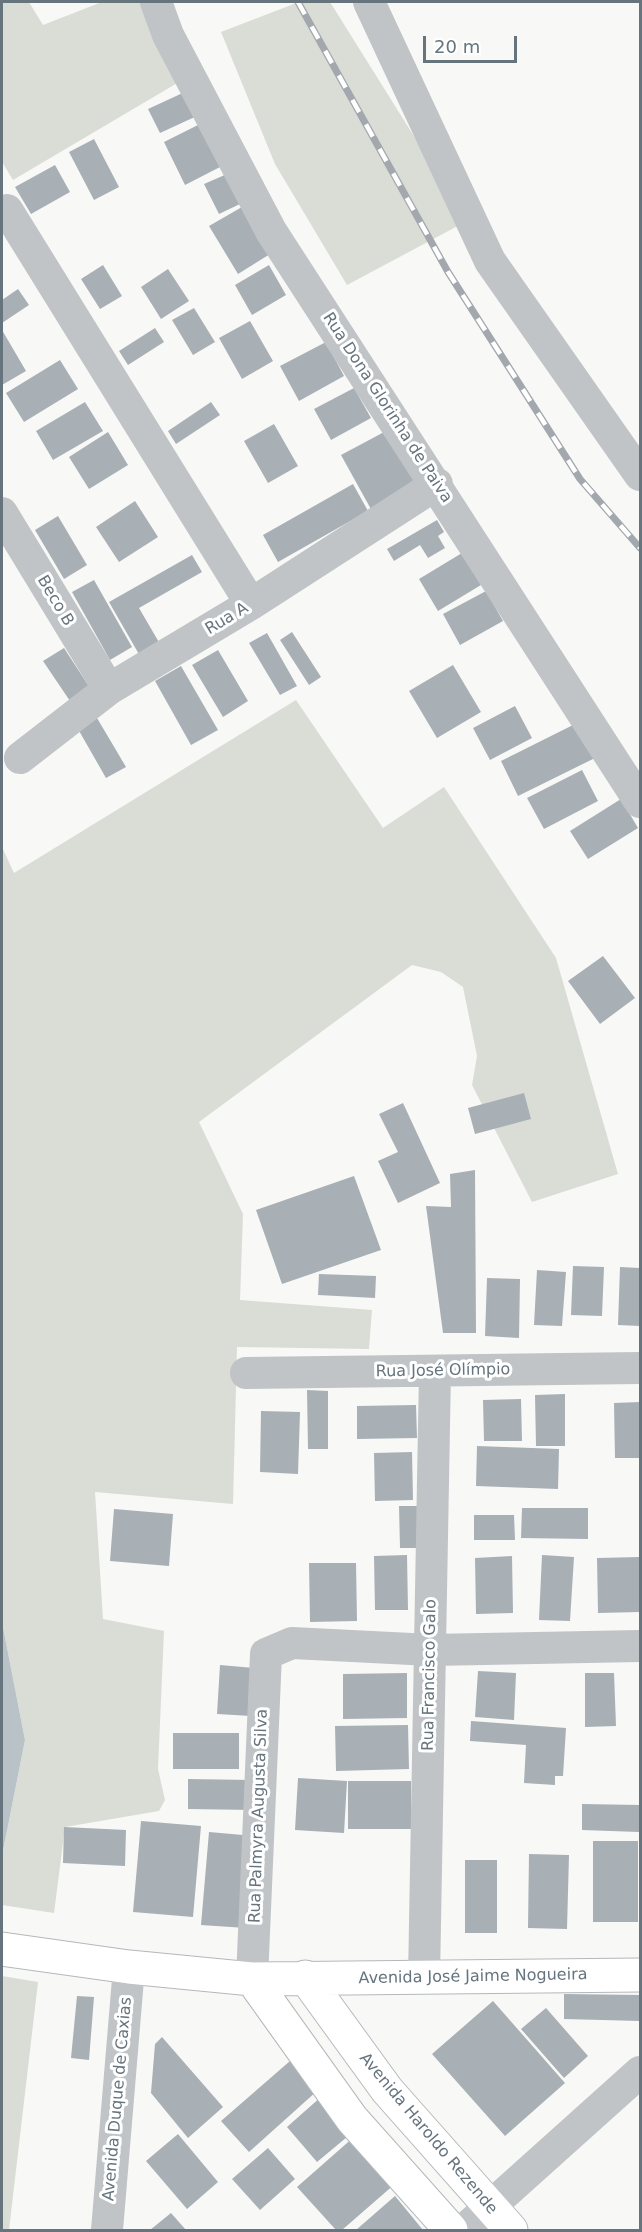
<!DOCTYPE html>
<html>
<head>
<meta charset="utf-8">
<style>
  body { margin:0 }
  #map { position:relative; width:642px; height:2232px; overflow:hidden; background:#f8f8f6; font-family:"DejaVu Sans",sans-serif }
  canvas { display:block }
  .frame { position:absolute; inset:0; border:3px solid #66747e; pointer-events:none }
  .scale { position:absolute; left:423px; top:36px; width:94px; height:27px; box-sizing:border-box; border:3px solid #66747e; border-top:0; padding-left:8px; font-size:18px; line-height:21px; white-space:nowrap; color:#66747e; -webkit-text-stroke:4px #fff; paint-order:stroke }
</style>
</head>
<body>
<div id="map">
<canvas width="642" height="2232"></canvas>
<div class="frame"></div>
<div class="scale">20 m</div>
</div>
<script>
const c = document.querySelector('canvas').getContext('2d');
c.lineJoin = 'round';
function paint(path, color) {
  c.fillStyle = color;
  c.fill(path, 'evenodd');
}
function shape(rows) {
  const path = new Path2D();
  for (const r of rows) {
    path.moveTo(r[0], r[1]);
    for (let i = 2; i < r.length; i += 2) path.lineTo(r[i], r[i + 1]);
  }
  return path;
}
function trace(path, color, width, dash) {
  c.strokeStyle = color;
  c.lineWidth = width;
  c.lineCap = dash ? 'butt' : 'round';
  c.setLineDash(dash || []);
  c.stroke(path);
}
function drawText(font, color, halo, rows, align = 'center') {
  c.font = font + ' "DejaVu Sans",sans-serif';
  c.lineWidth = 6;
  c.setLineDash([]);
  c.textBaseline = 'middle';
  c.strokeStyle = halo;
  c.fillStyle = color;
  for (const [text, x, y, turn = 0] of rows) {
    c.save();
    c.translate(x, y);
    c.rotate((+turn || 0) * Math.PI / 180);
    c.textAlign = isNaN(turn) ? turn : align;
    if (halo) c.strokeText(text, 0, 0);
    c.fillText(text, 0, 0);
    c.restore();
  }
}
paint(shape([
  [2,2,29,2,43,25,102,2,146,2,179,82,13,180,2,162],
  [299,2,330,2,467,221,347,285,275,164,221,32],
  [296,700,383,828,444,787,556,958,618,1174,532,1202,472,1085,477,1056,463,987,441,972,412,965,199,1122,243,1214,240,1300,372,1310,369,1349,237,1347,233,1504,95,1492,103,1619,164,1631,158,1769,165,1800,159,1811,65,1827,54,1913,2,1905,2,1856,25,1740,2,1622,2,847,14,873],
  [2,1976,38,1982,9,2230,2,2230]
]), '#d9ddd6');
paint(shape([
  [2,1622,25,1740,2,1856]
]), '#b9c3c7');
paint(shape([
  [187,91,199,115,160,133,148,109],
  [200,124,222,166,185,185,164,142],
  [94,139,119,187,94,200,69,152],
  [55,165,70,192,31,214,15,187],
  [227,174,242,203,219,214,204,184],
  [242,207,270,254,238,274,209,226],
  [103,265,122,296,100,309,81,279],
  [269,265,286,295,252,315,235,285],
  [168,269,189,301,161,319,141,287],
  [18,289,29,305,2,323,2,300],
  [194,308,215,342,193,355,172,320],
  [250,321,273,361,242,379,219,338],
  [155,328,164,342,128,365,119,351],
  [2,330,26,371,2,385],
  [326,342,344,376,299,401,280,366],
  [60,360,78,389,24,422,6,393],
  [354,388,371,418,331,440,314,409],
  [85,402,103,431,53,460,36,431],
  [211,402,220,415,176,444,168,431],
  [274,424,298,466,268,483,244,441],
  [386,431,417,486,372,511,341,455],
  [108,432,128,465,89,489,69,457],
  [353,484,368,511,278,562,263,535],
  [135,501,158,537,119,562,96,527],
  [58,516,87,565,64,579,35,530],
  [437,520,444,532,438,536,445,548,428,558,420,545,394,561,387,549],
  [462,553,481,585,438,611,419,579],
  [192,555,202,572,139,608,160,644,140,656,109,602],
  [94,580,132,647,110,660,72,592],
  [486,591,503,621,460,645,443,614],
  [292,632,321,677,309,685,280,640],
  [267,633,297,686,280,695,249,643],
  [64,648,90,688,70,701,43,661],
  [218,650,248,701,223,717,192,665],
  [453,665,481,712,437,738,409,691],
  [181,666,218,730,191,745,155,681],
  [515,706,532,738,490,760,473,728],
  [97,718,126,767,106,778,78,729],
  [579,722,597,757,518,796,501,761],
  [582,770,598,801,544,829,527,798],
  [621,799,638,828,588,859,570,831],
  [603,956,635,998,600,1024,568,981],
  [524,1093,531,1119,475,1134,468,1108],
  [403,1103,440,1183,398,1203,378,1161,398,1152,379,1114],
  [475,1170,476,1333,443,1333,426,1206,451,1207,450,1174],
  [354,1176,381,1250,282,1284,256,1210],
  [573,1266,604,1267,602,1316,571,1315],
  [620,1267,640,1268,640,1326,618,1325],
  [537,1270,566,1272,562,1326,534,1325],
  [319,1274,376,1276,375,1298,318,1295],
  [487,1278,520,1279,519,1338,485,1336],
  [307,1390,328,1391,328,1449,308,1449],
  [565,1394,565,1446,536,1446,535,1395],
  [521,1399,522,1441,484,1441,483,1400],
  [640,1402,640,1458,615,1458,614,1403],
  [416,1405,417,1438,357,1439,357,1406],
  [261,1411,300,1412,298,1474,260,1472],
  [477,1446,559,1449,558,1489,476,1486],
  [412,1452,413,1500,375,1501,374,1453],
  [399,1506,417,1506,418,1548,400,1548],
  [522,1508,588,1508,588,1539,521,1538],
  [114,1509,173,1514,169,1566,110,1561],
  [474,1515,514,1515,515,1540,474,1540],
  [407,1555,408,1610,375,1610,374,1556],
  [542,1555,574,1557,570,1621,539,1620],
  [512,1556,513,1613,476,1614,475,1558],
  [640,1557,640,1612,598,1613,597,1558],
  [309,1563,356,1563,357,1621,310,1622],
  [220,1665,254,1668,251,1716,217,1714],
  [478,1671,516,1673,514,1720,475,1717],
  [407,1673,407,1718,343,1719,343,1674],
  [585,1673,614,1673,616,1726,585,1727],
  [471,1721,566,1728,563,1776,555,1776,555,1785,524,1783,526,1745,470,1741],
  [408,1725,409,1769,336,1771,335,1726],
  [173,1733,239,1733,239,1769,173,1769],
  [298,1778,347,1781,344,1833,295,1830],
  [188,1779,252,1780,252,1810,188,1809],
  [348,1781,411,1781,411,1829,348,1829],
  [582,1804,640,1805,639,1832,582,1830],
  [141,1821,201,1826,193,1917,133,1912],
  [64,1827,126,1830,125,1866,63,1863],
  [209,1832,254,1836,246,1928,201,1925],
  [593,1841,638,1841,638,1922,593,1922],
  [529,1854,569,1855,567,1929,528,1928],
  [465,1860,497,1860,497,1933,465,1933],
  [564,1994,640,1995,640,2021,564,2019],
  [77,1996,94,1997,89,2060,71,2058],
  [493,2001,565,2083,505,2136,432,2054],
  [546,2008,588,2056,564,2078,521,2029],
  [162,2037,223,2107,188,2138,151,2093,155,2044],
  [290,2061,317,2091,249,2152,221,2121],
  [322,2096,353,2132,317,2162,287,2127],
  [178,2134,218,2182,187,2209,146,2161],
  [355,2136,396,2183,342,2230,336,2230,297,2187],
  [268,2148,295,2179,260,2210,232,2179],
  [395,2196,423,2230,356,2230],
  [171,2213,186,2230,150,2230]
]), '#a8afb5');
const major = shape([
  [2,1949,129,1967,252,1979,640,1975],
  [305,1977,387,2090,511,2230],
  [252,1979,352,2119,451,2230]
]);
trace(major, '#b4b8bb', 35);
trace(shape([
  [156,2,168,35,271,231,640,802],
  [369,2,490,261,640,475],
  [7,210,251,604],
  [2,513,109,689],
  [20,758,109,689,251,604,437,484],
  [246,1373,640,1368],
  [424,1978,435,1371],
  [252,1979,266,1654,292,1643,431,1650,640,1646],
  [107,2230,129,1967],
  [464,2230,640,2072]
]), '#c0c4c7', 32);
trace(major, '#fff', 33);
const rail = shape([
  [298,2,448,272,580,479,640,548]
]);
trace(rail, '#a2a8ad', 7);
trace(rail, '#fff', 4.5, [14]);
drawText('16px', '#66747e', '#fff', [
  ["Rua Dona Glorinha de Paiva",387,408,57],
  ["Beco B",55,601,59],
  ["Rua A",227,619,-31],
  ["Rua José Olímpio",443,1371,-1],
  ["Rua Francisco Galo",430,1675,-89],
  ["Rua Palmyra Augusta Silva",259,1816,-88],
  ["Avenida José Jaime Nogueira",473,1977,-1],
  ["Avenida Duque de Caxias",118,2099,-85],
  ["Avenida Haroldo Rezende",428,2134,50]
]);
</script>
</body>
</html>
